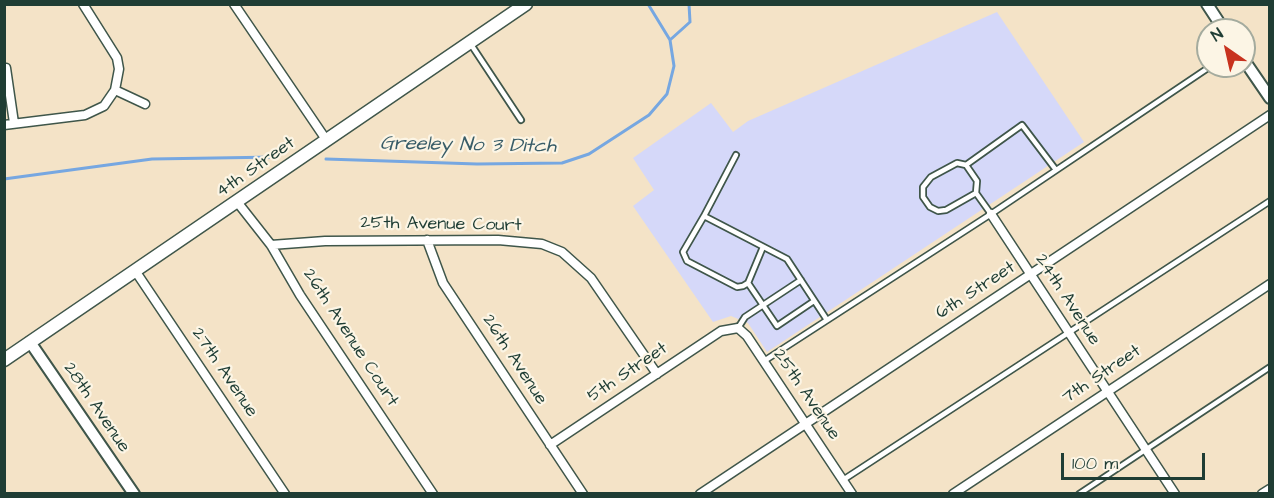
<!DOCTYPE html>
<html>
<head>
<meta charset="utf-8">
<style>
  body { margin:0 }
  #map { position:relative; width:1274px; height:498px; overflow:hidden; background:#f4e3c7; font-family:"Architects Daughter",sans-serif }
  canvas { display:block }
  .frame { position:absolute; inset:0; border:6px solid #1f3d34; pointer-events:none }
  .north { position:absolute; left:1196px; top:18px; width:60px; height:60px; box-sizing:border-box; background:#fcf5e5; border:2px solid #a4ab9e; border-radius:50%; rotate:326deg; font-size:16px; font-weight:700; line-height:24px; text-align:center; color:#1f3d34 }
  .north::after { content:''; display:block; margin:auto; width:21px; height:27px; background:#c8321e; clip-path:polygon(50% 0,100% 100%,50% 72%,0 100%) }
  .scale { position:absolute; left:1061px; top:453px; width:144px; height:27px; box-sizing:border-box; border:3px solid #1f3d34; border-top:0; padding-left:8px; font-size:18px; line-height:21px; white-space:nowrap; color:#1f3d34; -webkit-text-stroke:4px #fcf5e5; paint-order:stroke }
</style>
</head>
<body>
<div id="map">
<canvas width="1274" height="498"></canvas>
<div class="frame"></div>
<div class="north">N</div>
<div class="scale">100 m</div>
</div>
<script>
const c = document.querySelector('canvas').getContext('2d');
c.lineJoin = 'round';
function paint(path, color) {
  c.fillStyle = color;
  c.fill(path, 'evenodd');
}
function shape(rows) {
  const path = new Path2D();
  for (const r of rows) {
    path.moveTo(r[0], r[1]);
    for (let i = 2; i < r.length; i += 2) path.lineTo(r[i], r[i + 1]);
  }
  return path;
}
function trace(path, color, width, dash) {
  c.strokeStyle = color;
  c.lineWidth = width;
  c.lineCap = dash ? 'butt' : 'round';
  c.setLineDash(dash || []);
  c.stroke(path);
}
function drawText(font, color, halo, rows, align = 'center') {
  c.font = font + ' "Architects Daughter",sans-serif';
  c.lineWidth = 4.5;
  c.setLineDash([]);
  c.textBaseline = 'middle';
  c.strokeStyle = halo;
  c.fillStyle = color;
  for (const [text, x, y, turn = 0] of rows) {
    c.save();
    c.translate(x, y);
    c.rotate((+turn || 0) * Math.PI / 180);
    c.textAlign = isNaN(turn) ? turn : align;
    if (halo) c.strokeText(text, 0, 0);
    c.fillText(text, 0, 0);
    c.restore();
  }
}
paint(shape([
  [997,12,1084,142,767,352,748,323,731,316,713,322,633,206,654,190,633,158,711,103,733,132,748,121]
]), '#d5d8f9');
trace(shape([
  [648,4,670,40],
  [326,159,477,164,562,163,589,154,649,115,667,94,674,66,670,40,690,22,689,4],
  [4,179,152,159,277,157]
]), '#76a7e1', 3);
const service = shape([
  [470,43,521,120],
  [736,155,704,216,787,259,827,320],
  [966,165,957,163,931,177,923,187,923,197,930,207,938,211,946,210,976,193],
  [991,214,976,193,977,181,966,165,1022,125,1056,170],
  [704,216,683,252,687,261,737,287,743,286,748,283,763,247],
  [748,283,777,326,814,301],
  [738,328,745,317,801,280],
  [764,361,991,214,1211,66],
  [843,480,1270,201],
  [1079,494,1270,367]
]);
const minor = shape([
  [234,4,327,141],
  [6,68,14,123],
  [115,90,145,104],
  [4,125,85,115,104,106,115,90,119,69,117,58,83,4],
  [238,203,271,245,300,295,433,494],
  [991,214,1175,494],
  [427,240,443,283,583,494],
  [271,245,325,241,498,240,542,244,562,252,591,278,657,374],
  [136,272,285,494],
  [550,445,721,331,738,328,747,336,852,494],
  [700,494,1270,115],
  [953,494,1270,284],
  [1262,494,1270,489]
]);
const tertiary = shape([
  [1207,4,1224,30],
  [1244,60,1270,98],
  [30,342,134,494]
]);
const secondary = shape([
  [4,360,526,4]
]);
trace(service, '#3f564a', 8);
trace(minor, '#3f564a', 11);
trace(tertiary, '#3f564a', 14);
trace(secondary, '#3f564a', 15);
trace(service, '#fff', 4.5);
trace(minor, '#fff', 8);
trace(tertiary, '#fff', 10);
trace(secondary, '#fff', 12);
drawText('18px', '#1f3d34', '#fcf5e5', [
  ["4th Street",256,168,-35],
  ["25th Avenue Court",441,225,1],
  ["6th Street",976,291,-33],
  ["24th Avenue",1067,300,57],
  ["26th Avenue Court",350,338,57],
  ["26th Avenue",514,360,57],
  ["27th Avenue",224,373,56],
  ["5th Street",628,373,-34],
  ["7th Street",1102,375,-34],
  ["25th Avenue",806,395,56],
  ["28th Avenue",96,408,56]
]);
drawText('italic 20px', '#395d68', '#fcf5e5', [
  ["Greeley No 3 Ditch",468,146,1]
]);
</script>
</body>
</html>
